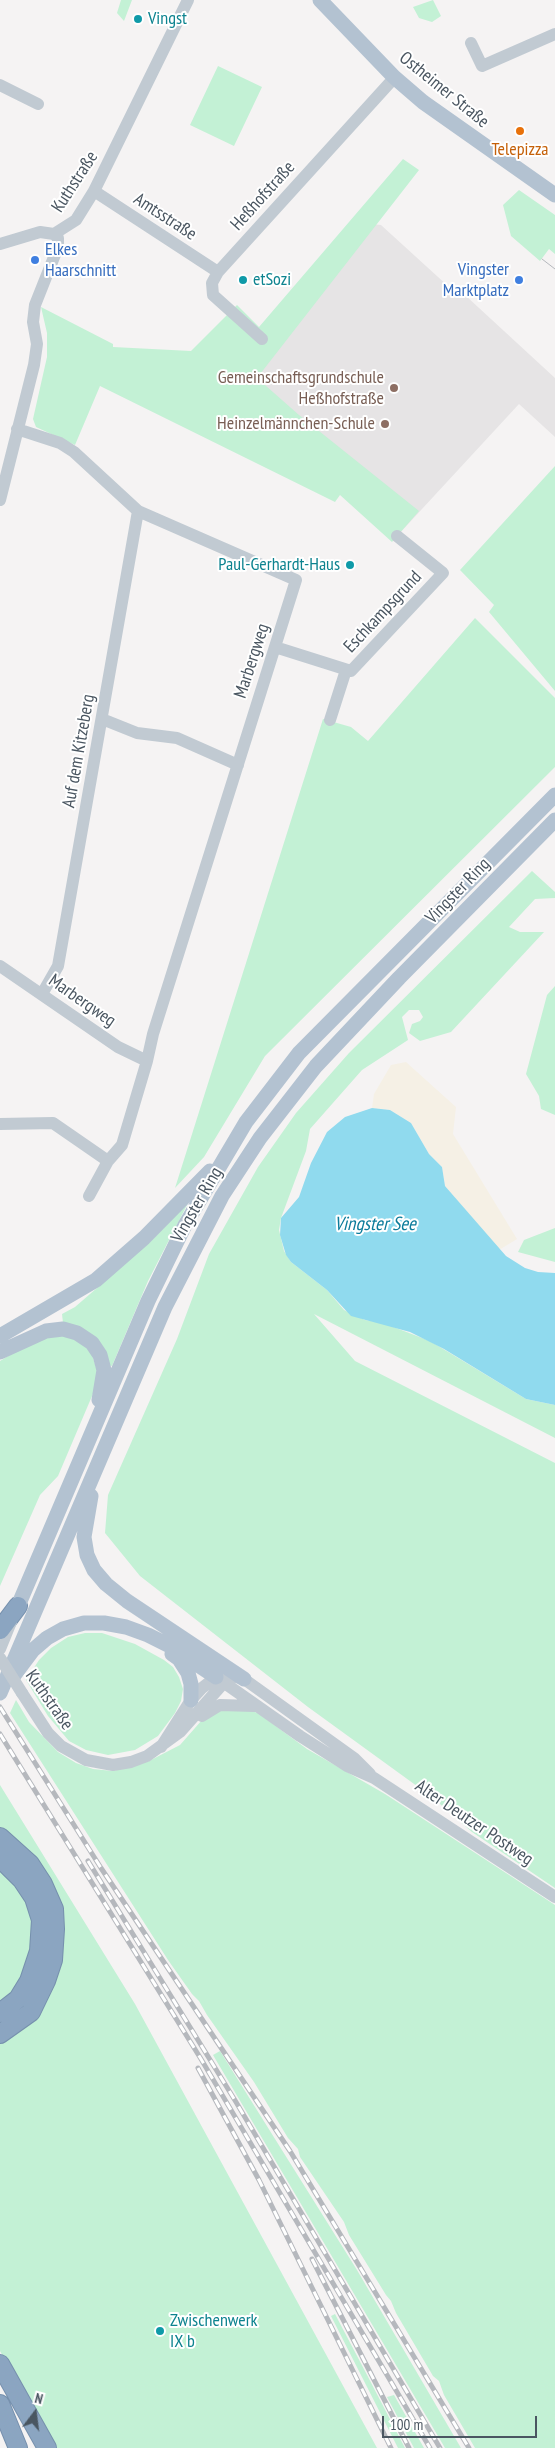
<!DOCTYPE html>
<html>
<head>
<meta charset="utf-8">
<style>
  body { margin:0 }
  #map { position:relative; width:555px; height:2448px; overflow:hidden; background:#f5f3f3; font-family:"PT Sans Narrow",sans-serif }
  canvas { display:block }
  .north { position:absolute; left:10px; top:2388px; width:50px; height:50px; -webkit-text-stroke:4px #fff; paint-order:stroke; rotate:15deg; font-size:14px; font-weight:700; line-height:20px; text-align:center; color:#4a5661 }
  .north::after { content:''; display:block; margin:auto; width:18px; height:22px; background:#4a5661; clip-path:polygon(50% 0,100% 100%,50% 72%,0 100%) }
  .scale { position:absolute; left:382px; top:2416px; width:155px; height:22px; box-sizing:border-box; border:2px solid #4a5661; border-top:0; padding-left:6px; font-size:15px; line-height:18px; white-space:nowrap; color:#4a5661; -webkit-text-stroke:4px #fff; paint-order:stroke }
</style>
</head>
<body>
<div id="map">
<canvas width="555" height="2448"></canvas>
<div class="north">N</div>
<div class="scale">100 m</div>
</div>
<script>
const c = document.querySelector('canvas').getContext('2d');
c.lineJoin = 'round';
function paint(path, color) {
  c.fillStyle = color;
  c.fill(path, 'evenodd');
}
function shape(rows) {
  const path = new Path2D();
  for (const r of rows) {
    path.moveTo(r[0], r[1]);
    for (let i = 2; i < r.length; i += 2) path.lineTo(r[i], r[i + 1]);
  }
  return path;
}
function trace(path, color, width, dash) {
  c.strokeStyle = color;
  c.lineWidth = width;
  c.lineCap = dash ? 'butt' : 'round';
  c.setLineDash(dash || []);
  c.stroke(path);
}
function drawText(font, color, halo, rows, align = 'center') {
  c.font = font + ' "PT Sans Narrow",sans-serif';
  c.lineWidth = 4;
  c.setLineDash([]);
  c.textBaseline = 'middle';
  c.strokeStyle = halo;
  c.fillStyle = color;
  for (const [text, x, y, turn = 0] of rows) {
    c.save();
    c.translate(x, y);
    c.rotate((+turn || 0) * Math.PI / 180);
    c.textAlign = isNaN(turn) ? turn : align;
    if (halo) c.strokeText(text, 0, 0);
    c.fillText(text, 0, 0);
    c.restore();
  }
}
paint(shape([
  [372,224,381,225,449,287,453,284,555,378,555,437,519,404,398,535,229,360]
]), '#e6e4e5');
paint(shape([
  [121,0,132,0,124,21,117,13],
  [433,0,441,16,432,22,419,18,413,7],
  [218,66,262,87,234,146,190,125],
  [403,159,419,170,257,378,299,415,419,511,392,542,340,495,335,502,100,386,75,445,36,427,33,419,47,357,47,333,41,307,113,344,113,347,191,351,237,305,259,327],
  [519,190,555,215,555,254,549,249,540,261,511,236,503,205],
  [555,466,555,691,489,612,494,605,460,570],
  [475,618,555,698,555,767,265,1056,204,1157,175,1188,323,719,351,727,368,741],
  [532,871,555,892,555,898,535,899,509,927,520,932,544,932,451,1032,420,1041,409,1033,412,1024,420,1021,423,1017,419,1010,409,1010,402,1017,408,1040,362,1070,310,1129,306,1151,281,1218,279,1230,284,1251,291,1262,327,1290,344,1310,365,1320,383,1323,430,1341,526,1399,555,1405,555,1438,314,1314,355,1361,555,1463,555,1888,472,1832,432,1797,308,1707,140,1576,105,1533,108,1495,177,1339,209,1254,258,1167,296,1113,349,1053],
  [555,986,555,1115,541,1109,539,1096,526,1074,547,995],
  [188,1203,148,1281,112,1366,107,1365,63,1323,62,1314,75,1307,149,1243],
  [555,1228,555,1262,518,1252,524,1240],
  [65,1334,89,1346,97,1370,95,1389,58,1476,40,1495,0,1586,0,1361,29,1343,50,1335],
  [85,1633,102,1633,135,1644,164,1660,173,1667,179,1677,183,1689,181,1701,175,1713,158,1736,135,1750,108,1755,86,1750,69,1741,48,1716,26,1680,39,1660,51,1648,68,1637],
  [16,1700,29,1722,58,1752,76,1763,93,1769,113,1771,149,1761,180,1745,202,1720,216,1710,238,1707,258,1713,307,1749,385,1794,555,1905,555,2448,475,2448,444,2395,439,2381,433,2376,396,2313,391,2301,386,2295,349,2235,344,2222,300,2157,298,2149,288,2138,254,2082,207,2015,199,2001,192,1994,168,1960,10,1713],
  [0,1785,135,2004,377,2448,53,2448,0,2351],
  [220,2051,357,2270,461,2448,445,2448,213,2055],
  [335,2314,366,2373,405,2448,398,2448,331,2316],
  [394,2395,424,2448,414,2448,387,2397]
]), '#c3f1d5');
paint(shape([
  [406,1062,456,1107,453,1134,517,1239,499,1250,445,1186,442,1167,429,1154,411,1123,390,1110,372,1108,374,1094,391,1065]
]), '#f5f0e5');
paint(shape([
  [372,1108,390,1110,411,1123,429,1154,442,1167,445,1186,506,1256,525,1268,538,1272,555,1273,555,1405,526,1399,444,1349,410,1332,351,1316,327,1290,291,1262,286,1255,280,1235,281,1218,299,1197,311,1163,327,1132,345,1117]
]), '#90daee');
const highway = shape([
  [0,1630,18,1606],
  [0,1837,30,1864,43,1884,54,1909,55,1929,53,1960,46,1981,31,2012,0,2034],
  [0,1858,22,1880,34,1898,41,1920,39,1951,29,1981,18,1999,0,2013],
  [0,2364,47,2448],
  [0,2404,18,2448]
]);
trace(highway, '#7690ad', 20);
trace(shape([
  [471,43,482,66,555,34],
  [0,85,38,104],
  [94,191,218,272],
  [54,234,76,220,94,191,188,0],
  [0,244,40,232,54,234],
  [262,339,213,295,212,283,218,272,395,77],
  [0,500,34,365,37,344,33,322,35,305,58,247,58,238,54,234],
  [275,647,351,671,443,573,397,536],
  [102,719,137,733,177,738,238,765],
  [330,720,346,670],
  [0,966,118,1047,147,1061,153,1034,296,580,138,511,74,452,60,443,17,429],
  [42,994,58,966,138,511],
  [0,1124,53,1123,108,1161],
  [89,1196,108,1161,122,1145,147,1061],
  [0,1649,11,1622],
  [216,1677,300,1736,347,1766,374,1778,555,1897],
  [22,1693,48,1733,61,1746,86,1760,113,1765,131,1762,147,1756,180,1732,220,1687,222,1676],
  [202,1716,220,1705,254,1706],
  [161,1747,191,1700,202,1688,216,1677,227,1675,244,1679,354,1758,370,1774]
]), '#c1cad2', 12);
trace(shape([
  [320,0,394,77,423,102,555,195],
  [0,1336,96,1280,144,1238,210,1171],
  [0,1352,46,1331,63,1329,77,1333,92,1343,100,1355,104,1370,99,1400],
  [91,1496,84,1537,87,1555,94,1570,106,1584,127,1601,244,1679],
  [18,1606,148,1301,185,1225,246,1122,299,1053,555,795],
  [172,1654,179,1659,188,1673,191,1684,191,1700],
  [12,1678,33,1650,47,1638,63,1629,84,1623,104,1623,126,1627,148,1635,168,1645,216,1677],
  [0,1693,165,1307,222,1196,260,1138,316,1066,399,978,555,820]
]), '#b3c2d1', 15);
trace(highway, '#8ba5c1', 18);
trace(shape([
  [542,259,555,269]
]), '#b5b8bd', 1);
const rail = shape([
  [0,1707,101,1868,290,2151,469,2448],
  [0,1734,201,2059,430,2448],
  [88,1861,236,2102,440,2448],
  [198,2068,259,2180,391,2448],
  [312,2259,409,2448]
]);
trace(rail, '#b5b8bd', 5);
trace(rail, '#fff', 3, [9]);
trace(shape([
  [0,1658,22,1693]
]), '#c1cad2', 12);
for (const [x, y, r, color] of [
  [138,19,5,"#0f9aa8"],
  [520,131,5,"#e8710a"],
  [35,260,5,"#3f7fe0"],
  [243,280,5,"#0f9aa8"],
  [519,280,5,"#3f7fe0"],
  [394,388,5,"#8d6e63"],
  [385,424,5,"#8d6e63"],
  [350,565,5,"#0f9aa8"],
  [160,2331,5,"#0f9aa8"]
]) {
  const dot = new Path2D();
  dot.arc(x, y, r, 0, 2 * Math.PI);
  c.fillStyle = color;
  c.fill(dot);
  trace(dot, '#fff', 2);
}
drawText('18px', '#0d838f', '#fff', [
  ["Vingst",148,19],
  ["etSozi",253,280],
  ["Paul-Gerhardt-Haus",340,565,"right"],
  ["Zwischenwerk",170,2321],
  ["IX b",170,2342]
], 'left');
drawText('18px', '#4a5661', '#fff', [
  ["Ostheimer Straße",444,90,39],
  ["Kuthstraße",75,182,-57],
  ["Heßhofstraße",263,196,-48],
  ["Amtsstraße",165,217,33],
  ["Eschkampsgrund",383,612,-47],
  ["Marbergweg",252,661,-72],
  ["Auf dem Kitzeberg",79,751,-80],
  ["Vingster Ring",458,891,-46],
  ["Marbergweg",82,1001,35],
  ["Vingster Ring",197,1205,-60],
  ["Kuthstraße",49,1700,55],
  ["Alter Deutzer Postweg",474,1823,34]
]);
drawText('18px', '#c56008', '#fff', [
  ["Telepizza",520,150]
]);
drawText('18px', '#366cbe', '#fff', [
  ["Elkes",45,250],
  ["Haarschnitt",45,271],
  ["Vingster",509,270,"right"],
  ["Marktplatz",509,291,"right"]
], 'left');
drawText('18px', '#785e54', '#fff', [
  ["Gemeinschaftsgrundschule",384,378],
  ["Heßhofstraße",384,399],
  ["Heinzelmännchen-Schule",375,424]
], 'right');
drawText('italic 19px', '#0c7c9b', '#fff', [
  ["Vingster See",375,1225]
]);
</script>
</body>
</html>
